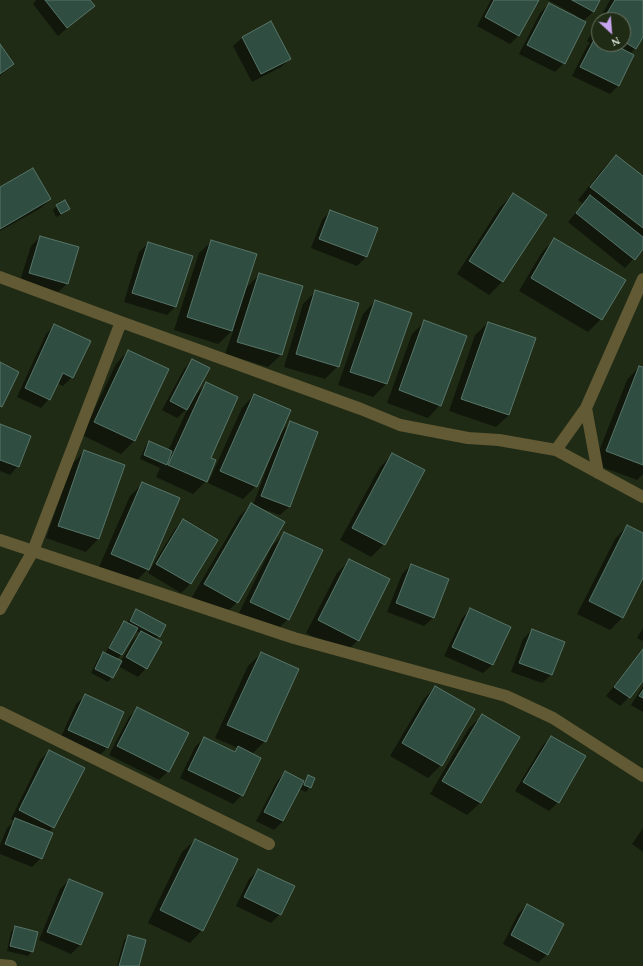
<!DOCTYPE html>
<html>
<head>
<meta charset="utf-8">
<style>
  body { margin:0 }
  #map { position:relative; width:643px; height:966px; overflow:hidden; background:#202b16; font-family:"Times New Roman",serif }
  canvas { display:block }
  .north { position:absolute; left:591px; top:12px; width:40px; height:40px; box-sizing:border-box; background:#202b16; border:1px solid #6b7562; border-radius:50%; rotate:154deg; font-size:11px; font-weight:700; line-height:16px; text-align:center; color:#dbe3d5 }
  .north::after { content:''; display:block; margin:auto; width:14px; height:18px; background:#c8a5ef; clip-path:polygon(50% 0,100% 100%,50% 72%,0 100%) }
</style>
</head>
<body>
<div id="map">
<canvas width="643" height="966"></canvas>
<div class="north">N</div>
</div>
<script>
const c = document.querySelector('canvas').getContext('2d');
c.lineJoin = 'round';
function paint(path, color) {
  c.fillStyle = color;
  c.fill(path, 'evenodd');
}
function shape(rows) {
  const path = new Path2D();
  for (const r of rows) {
    path.moveTo(r[0], r[1]);
    for (let i = 2; i < r.length; i += 2) path.lineTo(r[i], r[i + 1]);
  }
  return path;
}
function trace(path, color, width, dash) {
  c.strokeStyle = color;
  c.lineWidth = width;
  c.lineCap = dash ? 'butt' : 'round';
  c.setLineDash(dash || []);
  c.stroke(path);
}
paint(shape([
  [36,0,89,0,93,6,58,36,33,4],
  [491,0,537,0,519,35,510,44,477,26],
  [548,0,599,0,593,12,583,21,564,63,555,72,519,54,540,13,549,4,576,18,577,16],
  [610,0,643,0,643,35,635,48,630,54,633,55,618,86,610,94,572,76,587,46,590,43,587,41],
  [599,20,623,20,623,44,599,44],
  [271,22,290,59,281,67,252,82,233,46,242,38],
  [0,46,13,64,0,76],
  [616,156,643,177,643,248,625,268,568,222,583,204,578,200,603,169],
  [0,188,50,199,41,208,0,231],
  [513,195,545,215,502,282,489,295,457,274,500,207],
  [57,206,69,209,64,213,56,217,53,210],
  [330,211,377,229,366,257,357,266,311,248,322,220],
  [40,237,67,284,58,292,20,281,31,246],
  [555,239,601,319,588,332,519,291,542,252],
  [212,241,245,289,260,274,281,355,268,367,225,354,234,329,218,344,174,330,199,253],
  [148,243,176,306,167,315,124,302,139,252],
  [316,291,338,366,325,379,284,367,303,304],
  [375,301,411,313,386,384,373,397,338,385,363,314],
  [425,321,440,405,428,418,387,403,412,334],
  [488,323,509,415,496,427,449,411,475,335],
  [55,325,72,377,63,386,57,383,49,399,41,408,17,397,46,334],
  [128,351,168,370,134,441,121,454,82,435,116,364],
  [193,360,195,395,206,384,209,459,206,481,193,494,156,477,160,468,140,459,145,447,149,442,168,451,188,408,177,418,162,410,184,369],
  [639,367,643,368,643,474,637,480,594,464,627,380],
  [254,395,281,432,290,423,289,507,280,515,260,508,237,602,224,615,192,597,239,517,251,504,253,505,272,454,271,453,256,486,243,499,208,483,242,408],
  [0,426,18,466,10,475,0,471],
  [84,452,124,465,98,539,86,552,46,538,72,464],
  [392,455,384,544,371,557,340,540,380,467],
  [143,483,148,569,135,582,99,567,130,496],
  [183,520,216,540,190,584,181,593,148,573,175,529],
  [627,526,643,534,643,576,622,618,610,630,577,614,615,539],
  [285,533,288,619,275,632,238,615,272,546],
  [350,560,358,640,345,653,306,633,337,573],
  [411,565,433,618,424,626,387,612,402,574],
  [471,609,509,627,492,665,483,673,444,656,462,618],
  [136,610,159,636,155,640,146,668,138,677,118,666,112,677,108,682,91,673,99,657,103,653,105,654,120,626,124,622,127,623,132,615],
  [135,630,140,633,133,640,121,661,117,659,122,654],
  [643,628,643,641,637,638],
  [532,630,551,675,542,683,511,672,523,639],
  [643,650,643,679,629,697,620,706,606,696],
  [261,653,265,741,252,754,242,795,233,804,180,778,195,747,204,738,233,752,238,748,215,738,248,666],
  [643,686,643,712,631,705],
  [435,687,441,765,428,778,390,756,423,700],
  [85,696,108,747,99,756,60,739,76,704],
  [138,708,168,771,159,780,109,755,129,717],
  [482,716,519,737,480,803,467,815,430,794,469,728],
  [551,737,584,756,558,802,549,811,515,791,542,746],
  [49,751,54,827,48,832,41,858,32,867,0,854,0,845,7,828,14,821,11,819,40,760],
  [285,772,304,782,309,776,310,787,306,792,299,789,283,821,274,830,256,821,277,781],
  [643,828,643,852,632,844],
  [195,840,202,930,190,943,148,923,182,852],
  [258,870,280,914,271,923,236,906,249,879],
  [69,880,102,894,80,945,71,954,39,940,60,889],
  [527,905,547,954,538,963,503,944,518,914],
  [15,927,32,951,28,956,7,951,11,932],
  [128,936,137,966,117,966,124,940]
]), '#0007');
const building = shape([
  [45,0,90,0,95,6,67,28,45,0],
  [494,0,539,0,519,36,485,17,494,0],
  [572,0,600,0,594,12,572,0],
  [615,0,643,0,643,37,636,49,623,41,623,20,603,20,615,0],
  [549,3,586,22,565,64,527,45,549,3],
  [271,21,291,59,261,74,242,37,271,21],
  [596,36,599,37,599,44,613,44,634,55,619,86,580,67,596,36],
  [0,44,14,64,0,74,0,44],
  [616,155,643,176,643,228,590,187,616,155],
  [33,168,51,199,0,229,0,187,33,168],
  [513,193,547,215,503,282,469,261,513,193],
  [590,195,643,237,643,249,635,260,576,213,590,195],
  [65,200,70,209,61,214,56,205,65,200],
  [330,210,378,228,367,257,319,239,330,210],
  [40,236,79,247,68,284,29,273,40,236],
  [554,238,626,280,602,320,531,278,554,238],
  [211,240,257,254,232,331,187,317,211,240],
  [148,242,193,256,176,307,132,293,148,242],
  [259,273,303,286,282,355,237,342,259,273],
  [315,290,359,303,339,367,296,354,315,290],
  [375,300,412,313,387,384,350,372,375,300],
  [424,320,467,336,441,406,399,390,424,320],
  [488,322,536,338,509,415,461,399,488,322],
  [54,324,91,341,73,378,63,373,50,400,25,388,54,324],
  [128,350,169,369,135,441,94,422,128,350],
  [192,359,210,368,187,410,170,401,192,359],
  [0,362,19,372,2,407,0,406,0,362],
  [639,366,643,367,643,465,606,451,639,366],
  [206,382,238,397,211,458,216,460,207,482,168,465,206,382],
  [254,394,291,410,257,487,220,471,254,394],
  [290,421,318,432,290,507,261,496,290,421],
  [0,424,31,436,19,467,0,460,0,424],
  [149,441,172,451,167,465,144,455,149,441],
  [84,450,125,465,99,539,58,526,84,450],
  [392,453,425,470,385,545,352,528,392,453],
  [142,482,180,498,149,570,111,554,142,482],
  [251,503,285,522,238,603,204,584,251,503],
  [183,519,218,540,191,584,156,564,183,519],
  [627,525,643,533,643,578,623,618,589,601,627,525],
  [284,532,323,550,289,620,250,602,284,532],
  [349,559,390,579,359,641,318,620,349,559],
  [411,564,449,579,434,618,396,603,411,564],
  [470,608,511,627,493,665,452,647,470,608],
  [136,609,166,625,160,637,130,621,136,609],
  [124,621,138,628,122,655,109,648,124,621],
  [532,629,565,642,552,675,519,663,532,629],
  [141,631,162,642,147,669,126,657,141,631],
  [643,649,643,681,630,698,614,687,643,649],
  [103,652,122,661,113,678,95,669,103,652],
  [261,652,299,669,266,742,227,725,261,652],
  [435,686,475,709,442,766,402,743,435,686],
  [643,690,643,698,639,696,643,690],
  [85,694,124,712,108,748,68,730,85,694],
  [137,707,189,733,169,772,117,746,137,707],
  [482,714,520,737,481,803,442,781,482,714],
  [551,736,586,756,559,803,523,782,551,736],
  [204,737,235,752,238,746,261,758,243,796,188,770,204,737],
  [49,750,85,768,54,828,19,810,49,750],
  [285,771,304,781,283,821,264,812,285,771],
  [308,775,315,778,311,788,304,785,308,775],
  [15,818,53,833,42,859,5,844,15,818],
  [195,839,238,859,203,931,160,910,195,839],
  [258,869,295,886,281,915,244,897,258,869],
  [69,879,103,893,81,945,47,932,69,879],
  [527,904,564,924,548,955,511,935,527,904],
  [15,926,38,932,33,952,10,946,15,926],
  [128,935,146,940,139,966,119,966,128,935]
]);
paint(building, '#304d41');
trace(building, '#577568', 1);
trace(shape([
  [0,277,121,322,361,409,400,425,468,438,499,440,556,450,643,497],
  [586,408,598,473],
  [556,450,586,408,643,279],
  [0,540,294,638,506,696,553,718,643,776],
  [0,609,33,551,121,322],
  [0,712,269,844],
  [0,965,11,966]
]), '#625a34', 12);
</script>
</body>
</html>
